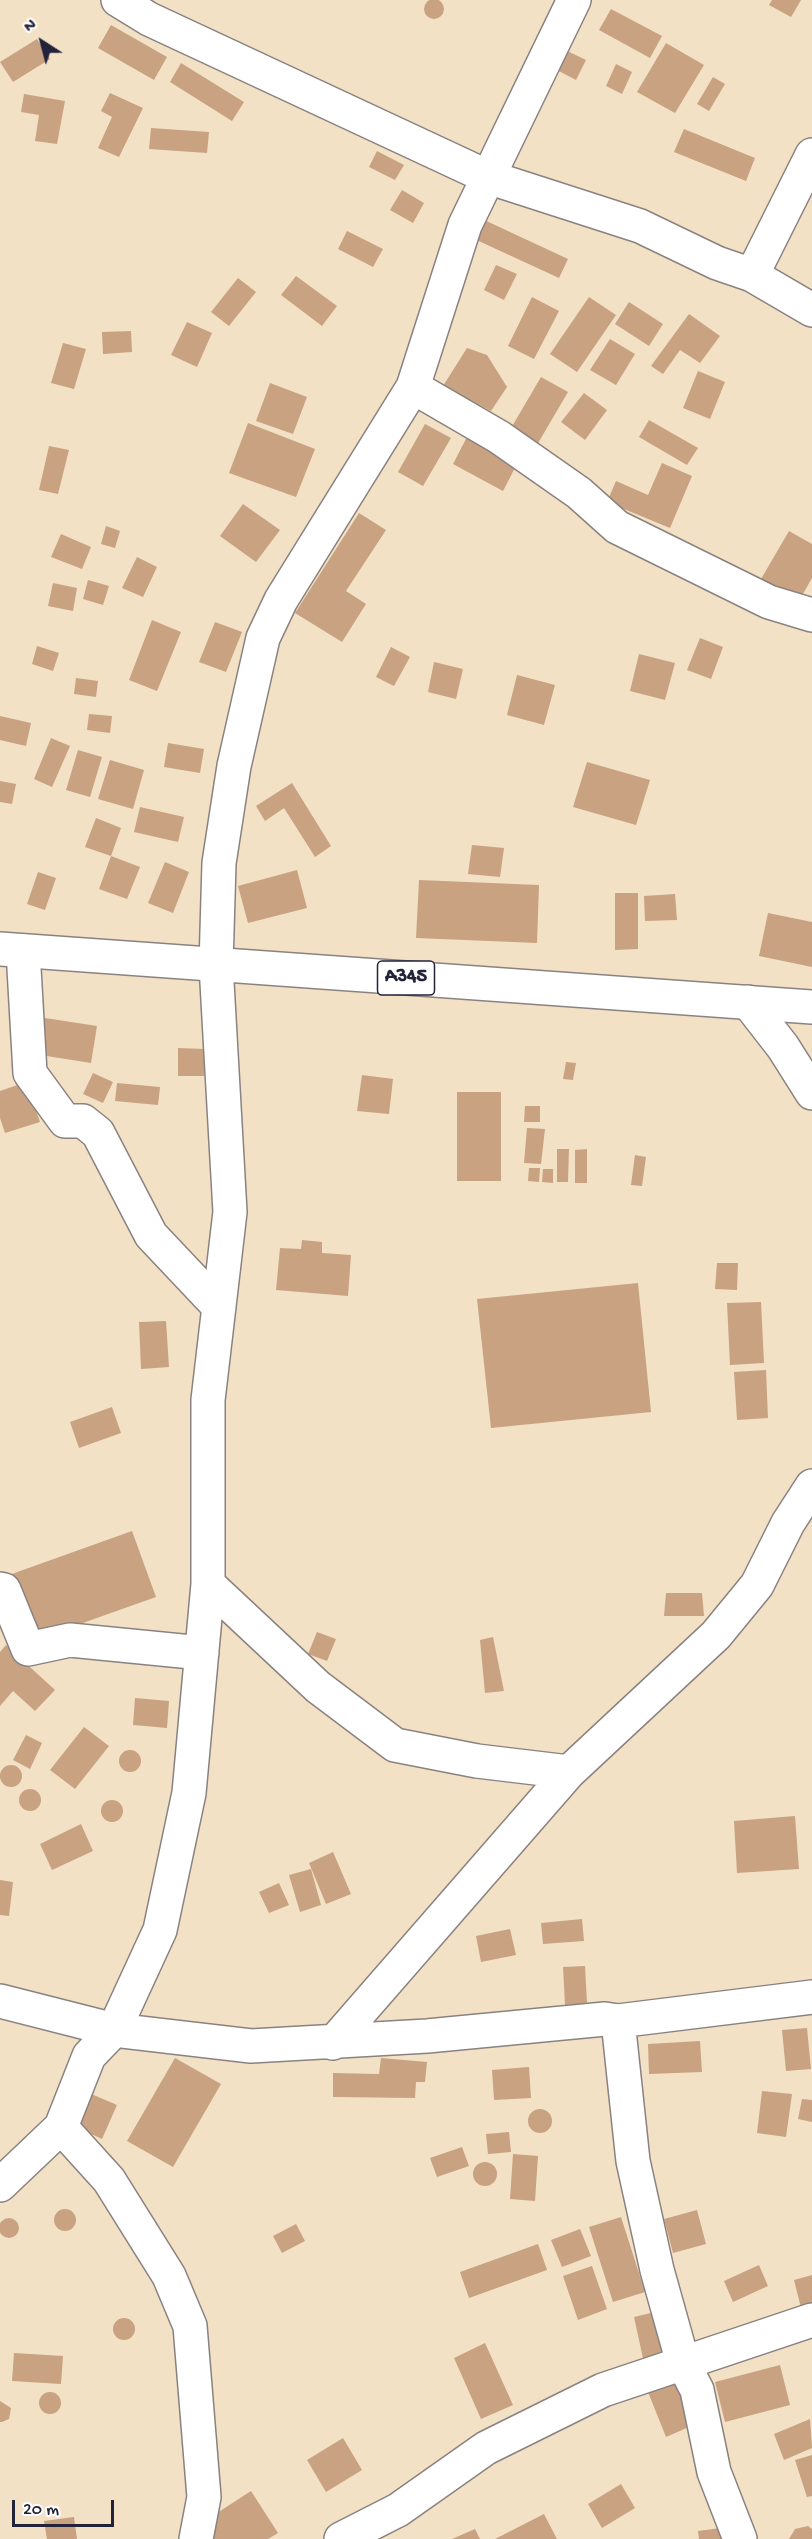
<!DOCTYPE html>
<html>
<head>
<meta charset="utf-8">
<style>
  body { margin:0 }
  #map { position:relative; width:812px; height:2539px; overflow:hidden; background:#f3e1c5; font-family:"Gochi Hand",sans-serif }
  canvas { display:block }
  .north { position:absolute; left:12px; top:12px; width:60px; height:60px; -webkit-text-stroke:4px #fff; paint-order:stroke; rotate:324deg; font-size:16px; font-weight:700; line-height:24px; text-align:center; color:#22223b }
  .north::after { content:''; display:block; margin:auto; width:21px; height:27px; background:#22223b; clip-path:polygon(50% 0,100% 100%,50% 72%,0 100%) }
  .scale { position:absolute; left:12px; top:2500px; width:102px; height:27px; box-sizing:border-box; border:3px solid #22223b; border-top:0; padding-left:8px; font-size:18px; line-height:21px; white-space:nowrap; color:#22223b; -webkit-text-stroke:4px #fff; paint-order:stroke }
</style>
</head>
<body>
<div id="map">
<canvas width="812" height="2539"></canvas>
<div class="north">N</div>
<div class="scale">20 m</div>
</div>
<script>
const c = document.querySelector('canvas').getContext('2d');
c.lineJoin = 'round';
function paint(path, color) {
  c.fillStyle = color;
  c.fill(path, 'evenodd');
}
function shape(rows) {
  const path = new Path2D();
  for (const r of rows) {
    if (r.length === 3) {
      path.moveTo(r[0] + r[2], r[1]);
      path.arc(r[0], r[1], r[2], 0, 2 * Math.PI);
      continue;
    }
    path.moveTo(r[0], r[1]);
    for (let i = 2; i < r.length; i += 2) path.lineTo(r[i], r[i + 1]);
  }
  return path;
}
function trace(path, color, width, dash) {
  c.strokeStyle = color;
  c.lineWidth = width;
  c.lineCap = dash ? 'butt' : 'round';
  c.setLineDash(dash || []);
  c.stroke(path);
}
function drawText(font, color, halo, rows, align = 'center') {
  c.font = font + ' "Gochi Hand",sans-serif';
  c.lineWidth = 4.5;
  c.setLineDash([]);
  c.textBaseline = 'middle';
  c.strokeStyle = halo;
  c.fillStyle = color;
  for (const [text, x, y, turn = 0] of rows) {
    c.save();
    c.translate(x, y);
    c.rotate((+turn || 0) * Math.PI / 180);
    c.textAlign = isNaN(turn) ? turn : align;
    if (halo) c.strokeText(text, 0, 0);
    c.fillText(text, 0, 0);
    c.restore();
  }
}
paint(shape([
  [434,9,10],
  [772,0,801,0,791,17,769,5],
  [611,9,662,36,650,58,599,30],
  [111,25,167,57,154,80,98,48],
  [37,39,50,59,13,82,0,62],
  [666,43,704,65,675,113,637,92],
  [563,49,586,60,576,80,553,68],
  [181,63,244,102,232,121,170,82],
  [616,64,632,72,622,94,606,86],
  [713,77,725,84,709,111,697,104],
  [110,93,143,108,119,157,98,148,112,117,101,111],
  [24,94,65,101,57,144,35,141,39,115,21,112],
  [151,128,209,132,207,153,149,149],
  [684,129,755,158,746,181,674,152],
  [377,151,404,165,395,180,369,167],
  [402,190,424,203,413,223,390,210],
  [480,218,568,259,559,278,470,237],
  [347,231,383,249,373,267,338,249],
  [496,265,517,274,504,300,484,290],
  [296,276,337,306,322,326,281,295],
  [238,278,256,292,229,326,211,312],
  [532,297,559,311,534,359,508,346],
  [589,297,616,315,577,372,550,354],
  [629,302,663,324,649,346,615,324],
  [689,314,720,336,700,363,680,350,663,374,651,366],
  [187,322,212,333,197,367,171,355],
  [131,331,132,352,103,354,102,332],
  [610,339,635,354,616,385,590,370],
  [63,343,86,349,74,389,51,383],
  [467,348,487,355,507,387,491,411,443,386],
  [698,371,725,382,710,419,683,408],
  [541,377,568,392,534,450,507,435],
  [270,383,307,397,293,434,256,421],
  [584,393,607,410,585,440,561,422],
  [649,420,698,448,687,465,639,437],
  [248,423,315,449,296,497,229,473],
  [425,424,451,438,423,486,398,472],
  [468,435,518,462,503,491,453,464],
  [49,446,69,450,58,494,39,490],
  [662,463,692,476,670,528,607,502,616,481,648,495],
  [243,504,280,530,256,562,220,536],
  [359,513,386,530,346,591,366,604,342,642,295,613],
  [106,526,120,531,115,548,101,544],
  [789,531,812,544,812,578,799,601,761,579],
  [61,534,91,547,82,569,51,557],
  [137,557,157,567,143,597,122,588],
  [88,580,109,586,103,605,83,599],
  [53,583,77,588,73,611,48,606],
  [152,620,181,632,157,691,129,680],
  [215,622,242,632,226,672,199,662],
  [700,638,723,647,711,679,687,670],
  [37,646,59,653,53,671,32,664],
  [391,647,410,657,394,686,376,677],
  [639,654,675,663,665,700,630,691],
  [434,662,463,669,456,699,428,692],
  [517,675,555,685,544,725,507,715],
  [76,678,98,681,96,697,74,694],
  [89,714,112,716,110,733,87,730],
  [0,716,31,723,26,746,0,740],
  [51,738,70,746,52,787,34,779],
  [168,743,204,749,200,773,164,767],
  [78,750,102,757,90,797,66,790],
  [110,760,144,770,133,809,98,799],
  [587,762,650,780,636,825,573,807],
  [0,781,16,784,12,804,0,802],
  [292,783,331,846,315,857,284,808,265,821,256,806],
  [140,807,184,817,178,842,134,832],
  [96,818,121,828,111,856,140,867,127,899,99,889,111,856,85,847],
  [472,845,504,848,500,877,468,874],
  [165,862,189,872,173,913,148,903],
  [297,870,307,908,248,923,238,886],
  [38,872,56,878,45,910,27,904],
  [419,880,539,885,537,943,416,938],
  [615,893,638,893,638,949,615,950],
  [675,894,677,920,645,921,644,896],
  [768,913,812,922,812,967,759,956],
  [45,1018,97,1026,91,1063,40,1055],
  [178,1048,204,1049,204,1076,178,1076],
  [566,1062,576,1063,573,1080,563,1079],
  [93,1073,113,1082,103,1103,83,1094],
  [362,1075,393,1079,389,1114,357,1111],
  [26,1082,40,1122,5,1133,0,1118,0,1091],
  [117,1083,160,1087,158,1105,115,1101],
  [457,1092,501,1092,501,1181,457,1181],
  [525,1106,540,1106,540,1122,524,1122],
  [527,1128,545,1129,541,1164,524,1163],
  [557,1149,569,1149,568,1182,557,1182],
  [587,1149,587,1183,575,1183,575,1150],
  [635,1155,646,1157,642,1186,631,1185],
  [529,1168,540,1168,539,1182,528,1181],
  [543,1169,553,1169,553,1183,542,1182],
  [302,1240,322,1242,322,1253,351,1255,348,1296,276,1290,280,1248,301,1249],
  [717,1263,738,1263,737,1290,715,1289],
  [638,1283,651,1412,491,1428,477,1299],
  [761,1302,764,1363,730,1365,727,1303],
  [166,1321,169,1367,141,1369,139,1322],
  [766,1370,768,1418,737,1420,734,1372],
  [112,1407,121,1433,79,1448,70,1422],
  [132,1531,156,1597,32,1641,9,1575],
  [666,1593,702,1593,704,1616,664,1616],
  [317,1632,336,1639,327,1661,308,1654],
  [493,1637,504,1691,485,1693,480,1640],
  [6,1645,55,1690,35,1711,13,1691,0,1706,0,1652],
  [135,1698,169,1701,167,1728,133,1725],
  [84,1727,109,1746,75,1789,50,1770],
  [26,1735,42,1743,30,1769,13,1760],
  [130,1761,11],
  [11,1776,11],
  [30,1800,11],
  [112,1811,11],
  [795,1816,799,1869,737,1873,734,1821],
  [81,1824,93,1851,52,1870,40,1844],
  [333,1852,351,1894,326,1904,309,1863],
  [311,1869,321,1905,300,1912,289,1875],
  [0,1880,13,1882,9,1916,0,1915],
  [279,1883,289,1905,269,1913,259,1892],
  [582,1919,584,1941,543,1944,541,1923],
  [510,1929,516,1955,481,1962,476,1936],
  [585,1966,587,2003,565,2005,563,1967],
  [807,2028,811,2069,786,2071,782,2030],
  [700,2041,702,2072,649,2074,648,2044],
  [175,2058,221,2084,173,2167,127,2141],
  [381,2058,427,2062,425,2082,416,2082,415,2098,333,2097,333,2073,379,2074],
  [529,2067,531,2098,494,2100,492,2070],
  [762,2091,792,2094,786,2137,757,2133],
  [89,2093,117,2105,102,2139,74,2126],
  [802,2099,812,2100,812,2122,798,2119],
  [540,2121,12],
  [509,2132,511,2152,488,2154,486,2134],
  [462,2147,469,2166,437,2177,430,2158],
  [513,2154,538,2156,535,2201,510,2199],
  [485,2174,12],
  [65,2220,11],
  [697,2210,706,2244,673,2253,664,2219],
  [621,2217,645,2292,613,2302,589,2227],
  [9,2228,10],
  [296,2224,305,2241,282,2253,273,2236],
  [580,2229,591,2256,562,2267,551,2240],
  [538,2244,547,2270,469,2298,460,2272],
  [759,2265,768,2286,733,2302,724,2281],
  [592,2266,607,2309,578,2320,563,2276],
  [812,2275,812,2305,801,2308,794,2280],
  [655,2312,666,2357,644,2363,634,2317],
  [124,2329,11],
  [485,2343,513,2405,481,2419,454,2358],
  [14,2353,63,2356,61,2384,12,2381],
  [780,2365,790,2405,725,2422,715,2382],
  [678,2379,696,2424,666,2437,648,2392],
  [50,2403,11],
  [0,2401,11,2408,9,2419,2,2422,0,2422],
  [810,2419,812,2448,784,2460,774,2434],
  [343,2438,362,2470,326,2492,307,2460],
  [812,2455,812,2496,807,2497,795,2460],
  [621,2484,635,2508,602,2528,588,2504],
  [251,2491,278,2533,268,2539,209,2539,200,2524],
  [544,2514,557,2539,495,2539],
  [74,2517,77,2539,47,2539,44,2521],
  [808,2526,812,2529,812,2539,789,2539,795,2529],
  [728,2527,730,2539,699,2539,698,2531],
  [475,2529,480,2539,452,2539]
]), '#c8a281');
const minor = shape([
  [118,0,149,19,488,177,640,226,717,263,752,275,812,310],
  [752,275,812,155],
  [413,387,499,437,579,493,617,527,769,602,812,615],
  [23,951,30,1073,65,1121,83,1121,98,1133,151,1235,219,1307],
  [748,1002,783,1047,812,1093],
  [208,1584,318,1687,395,1745,477,1761,569,1772],
  [0,1589,4,1590,28,1649,70,1640,202,1653],
  [0,2001,114,2030,251,2046,427,2036,605,2019,618,2021,812,1997],
  [618,2021,633,2161,657,2270,683,2363,697,2390,714,2472,740,2539],
  [333,2043,569,1772,716,1635,757,1585,788,1523,812,1486],
  [0,2185,61,2127],
  [196,2539,204,2497,190,2326,169,2276,109,2180,61,2127,89,2056,114,2030,160,1930,189,1793,208,1584,208,1400,230,1212,216,965,219,863,234,766,263,638,281,600,413,387,465,225,574,0],
  [341,2539,398,2510,486,2448,603,2390,812,2320]
]);
const highway = shape([
  [0,949,812,1007]
]);
trace(minor, '#8a8280', 36);
trace(highway, '#8a8280', 36);
trace(minor, '#fff', 33);
trace(highway, '#fff', 33);
for (const [x, y, w] of [
  [406,978,57]
]) {
  const box = new Path2D();
  box.roundRect(x - w / 2, y - 17, w, 34, 4.5);
  c.fillStyle = '#fff';
  c.fill(box);
  trace(box, '#22223b', 1.5);
}
drawText('bold 20px', '#22223b', null, [
  ["A345",406,978]
]);
</script>
</body>
</html>
